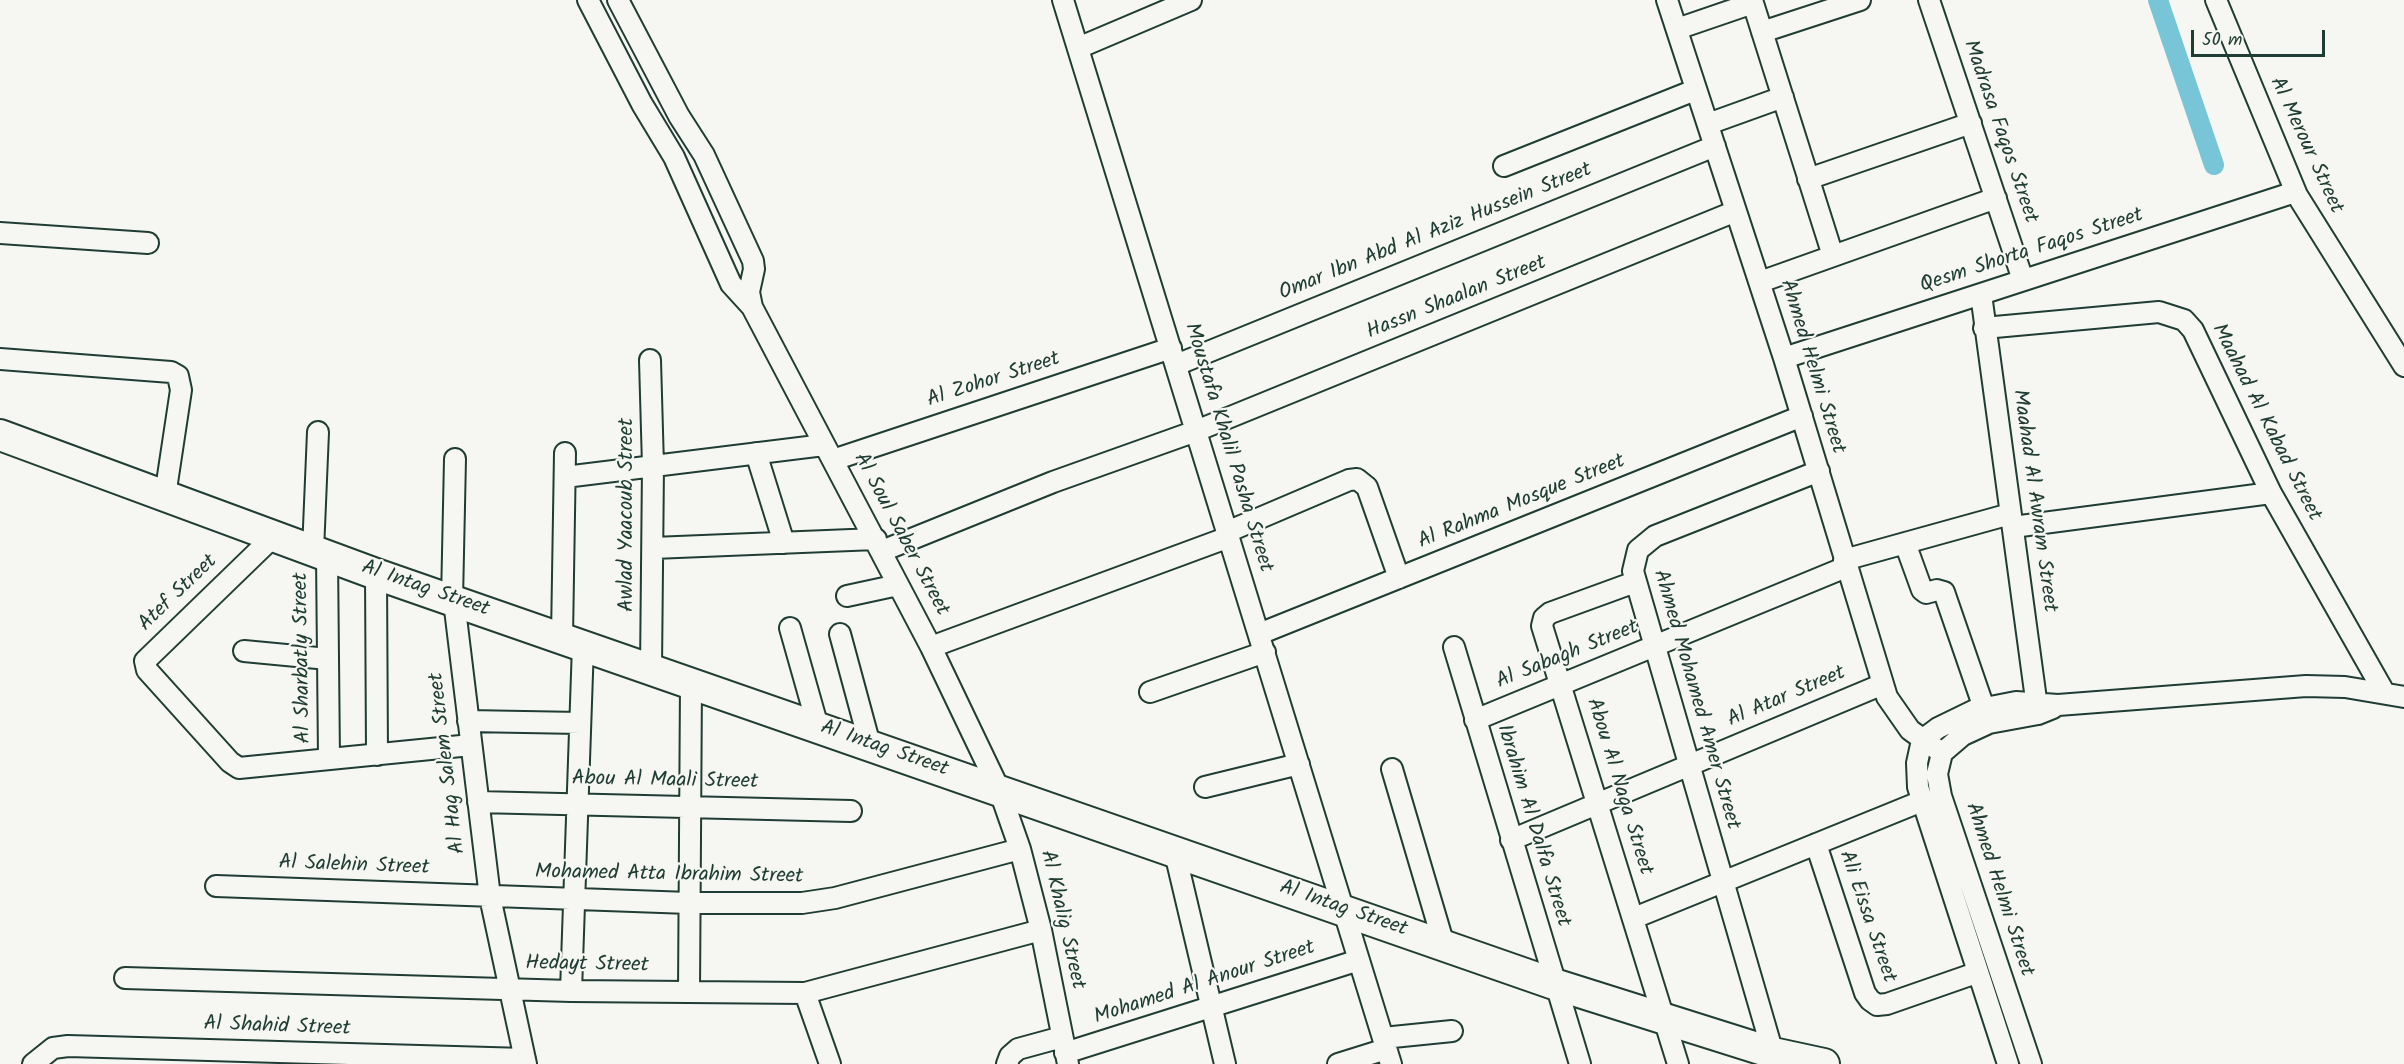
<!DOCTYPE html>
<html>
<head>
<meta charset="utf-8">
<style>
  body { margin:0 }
  #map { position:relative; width:2404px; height:1064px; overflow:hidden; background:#f6f6f2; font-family:Kalam,sans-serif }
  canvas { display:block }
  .scale { position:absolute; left:2191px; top:30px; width:134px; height:27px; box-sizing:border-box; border:3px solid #1f3d34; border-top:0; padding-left:8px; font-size:18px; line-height:21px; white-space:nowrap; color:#1f3d34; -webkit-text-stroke:4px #f6f6f2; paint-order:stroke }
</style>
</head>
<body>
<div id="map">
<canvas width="2404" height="1064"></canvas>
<div class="scale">50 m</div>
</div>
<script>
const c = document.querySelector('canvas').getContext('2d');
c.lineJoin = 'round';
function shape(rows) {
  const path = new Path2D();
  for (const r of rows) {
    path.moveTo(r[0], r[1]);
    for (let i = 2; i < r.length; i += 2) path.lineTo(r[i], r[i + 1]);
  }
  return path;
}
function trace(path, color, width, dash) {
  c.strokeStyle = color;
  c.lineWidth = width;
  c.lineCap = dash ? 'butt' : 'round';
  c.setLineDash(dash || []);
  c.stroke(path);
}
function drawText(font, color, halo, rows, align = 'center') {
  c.font = font + ' Kalam,sans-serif';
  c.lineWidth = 4.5;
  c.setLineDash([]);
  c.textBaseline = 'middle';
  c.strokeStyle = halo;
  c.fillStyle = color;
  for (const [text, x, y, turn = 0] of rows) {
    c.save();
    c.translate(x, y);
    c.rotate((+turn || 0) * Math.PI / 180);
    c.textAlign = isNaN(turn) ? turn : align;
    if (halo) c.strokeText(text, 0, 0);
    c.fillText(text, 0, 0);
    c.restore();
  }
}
trace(shape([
  [2158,0,2214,165]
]), '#79c5d8', 20);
const minor = shape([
  [588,0,642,104,674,157,731,284,752,307],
  [618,0,679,116,704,155,753,261,754,269,749,292,752,307,931,647,999,789,1020,849,1041,930,1068,1064],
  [1063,0,1391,1064],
  [1667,0,1784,358,1887,697,1910,730,1942,753],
  [1752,0,1833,256],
  [1929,0,2023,280],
  [2216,0,2297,195,2404,366],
  [1677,29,1753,3],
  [1762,32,1860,0],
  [1078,48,1191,0],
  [1708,124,1783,97],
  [1504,166,1695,90],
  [1808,179,1971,123],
  [0,233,148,243],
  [1760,282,1996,198],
  [1981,294,2038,714],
  [1984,328,2159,312,2184,320,2193,330,2271,493,2384,692],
  [1784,358,2295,192],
  [0,359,171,372,178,376,181,390,165,496],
  [650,360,653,466,651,669],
  [1176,365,1715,146],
  [756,453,784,543],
  [833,460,1171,348],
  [565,477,824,445],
  [2013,527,2271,493],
  [1227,532,1349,480,1357,479,1367,487,1399,578],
  [274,536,145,661,147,670,230,762,239,768,471,745],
  [1905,543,1922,590,1926,593,1937,590,1944,592,1984,708],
  [653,548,876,539],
  [313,551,318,432],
  [882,551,1053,482,1196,431,1736,211],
  [327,556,329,759],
  [1844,560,2010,514],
  [376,574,377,755],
  [1635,582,1550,613,1544,618,1542,626,1678,1064],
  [847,596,898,585],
  [452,600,455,459],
  [454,601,490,897,526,1064],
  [790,628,818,727],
  [840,634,870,745],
  [1259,634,1802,416],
  [562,637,565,453],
  [931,647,1229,537],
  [1454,647,1580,1064],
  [244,651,328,659],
  [1150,692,1265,652],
  [1475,720,1846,567],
  [468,721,580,723],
  [1392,769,1444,945],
  [1205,787,1299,764],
  [478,802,851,811],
  [1511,840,1883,684],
  [1816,844,1865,993,1870,1000,1877,1005,1887,1004,1976,973],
  [1175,853,1225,1064],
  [216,886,689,903,802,903,835,898,1020,849],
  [1634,918,1922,801],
  [125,978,571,991,805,993,1041,930],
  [571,991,583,645],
  [689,992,691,683],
  [805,993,830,1064],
  [1383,1038,1452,1031],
  [1065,1053,1359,960],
  [1773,1053,1633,571,1638,550,1655,536,1819,471],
  [33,1064,53,1048,68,1046,525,1059],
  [1007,1064,1010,1056,1018,1049,1062,1037],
  [1338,1064,1386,1049],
  [2008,1064,1918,787,1917,763,1922,740,1938,728,1975,710,2016,702,2058,705,2306,686,2345,687,2404,697],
  [2031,1064,1941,796,1937,774,1942,753,1963,735,1989,723,2038,714,2053,708]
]);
const primary = shape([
  [0,435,376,574,1554,984,1773,1053,1824,1064]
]);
trace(minor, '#1f3d34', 24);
trace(primary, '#1f3d34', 34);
trace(minor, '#f6f6f2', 20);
trace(primary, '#f6f6f2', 30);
drawText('21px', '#1f3d34', '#f6f6f2', [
  ["Madrasa Faqos Street",1999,132,71],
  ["Al Merour Street",2305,146,65],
  ["Omar Ibn Abd Al Aziz Hussein Street",1436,233,-22],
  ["Qesm Shorta Faqos Street",2032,252,-18],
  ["Hassn Shaalan Street",1457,299,-22],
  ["Ahmed Helmi Street",1811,367,73],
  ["Al Zohor Street",994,381,-18],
  ["Maahad Al Kabad Street",2265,423,63],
  ["Moustafa Khalil Pasha Street",1227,448,73],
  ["Maahad Al Awram Street",2033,501,82],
  ["Al Rahma Mosque Street",1522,503,-22],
  ["Awlad Yaacoub Street",628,515,-90],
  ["Al Soul Saber Street",900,535,62],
  ["Al Intag Street",425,590,19],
  ["Atef Street",179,594,-44],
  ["Al Sabagh Street",1568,656,-22],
  ["Al Sharbatly Street",304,658,-91],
  ["Al Atar Street",1787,698,-23],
  ["Ahmed Mohamed Amer Street",1695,700,74],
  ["Al Intag Street",884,750,19],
  ["Al Hag Salem Street",449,763,-97],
  ["Abou Al Maali Street",665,782,1],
  ["Abou Al Naga Street",1618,787,73],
  ["Ibrahim Al Dalfa Street",1532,826,73],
  ["Al Salehin Street",354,867,2],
  ["Mohamed Atta Ibrahim Street",669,876,1],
  ["Ahmed Helmi Street",1998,890,72],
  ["Al Intag Street",1343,910,19],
  ["Ali Eissa Street",1866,917,71],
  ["Al Khalig Street",1061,920,77],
  ["Hedayt Street",587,966,1],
  ["Mohamed Al Anour Street",1205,984,-18],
  ["Al Shahid Street",277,1028,2]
]);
</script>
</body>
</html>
